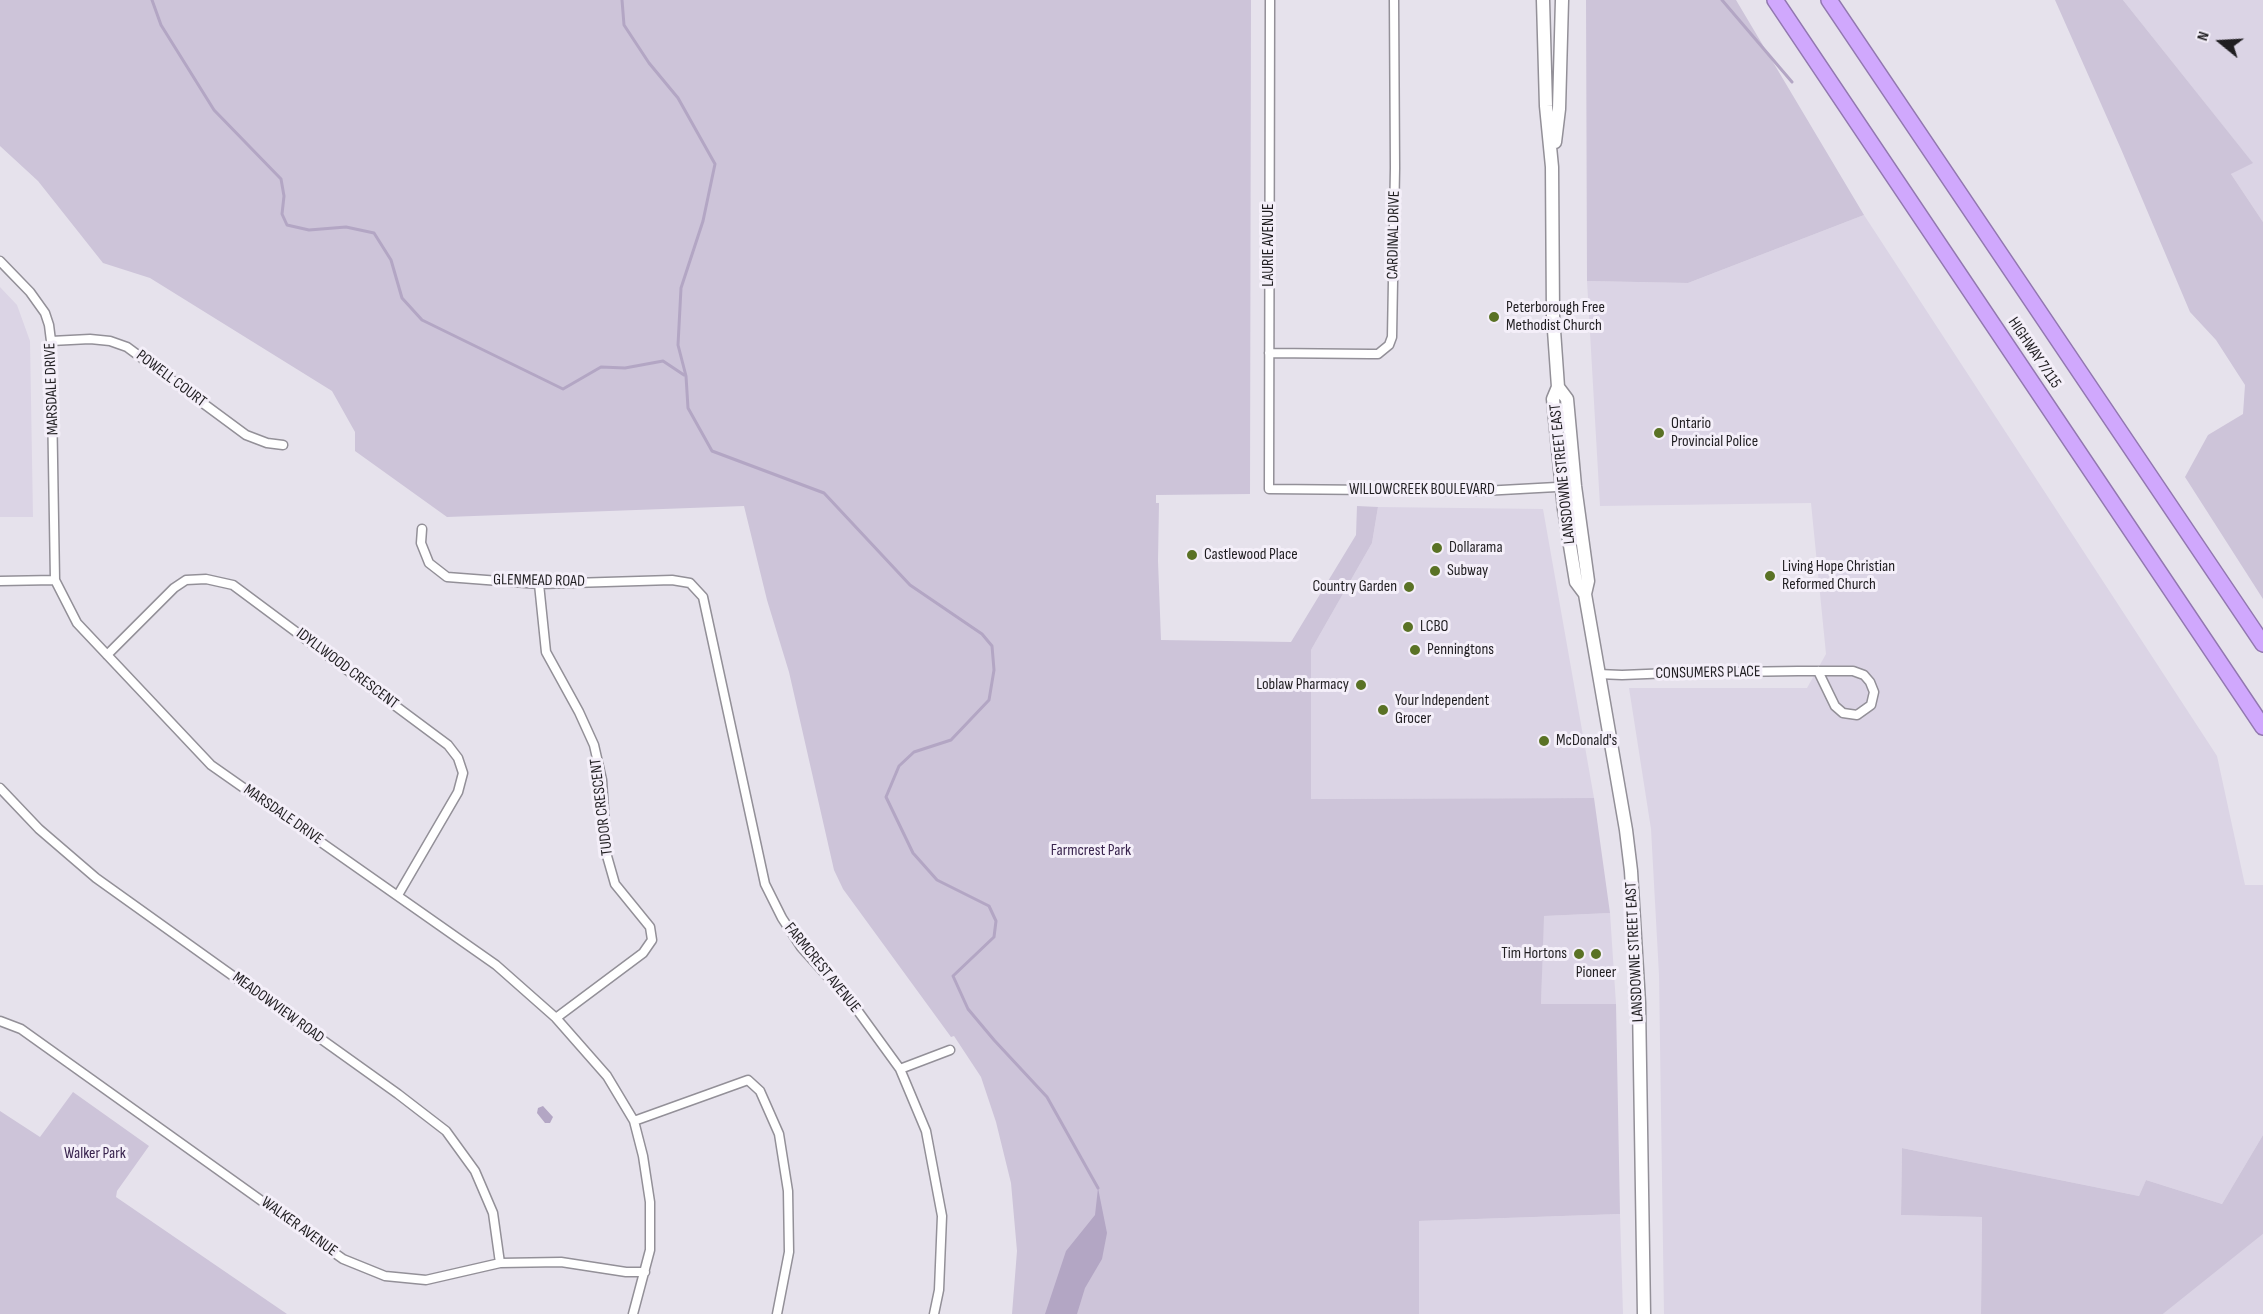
<!DOCTYPE html>
<html>
<head>
<meta charset="utf-8">
<style>
  body { margin:0 }
  #map { position:relative; width:2263px; height:1314px; overflow:hidden; background:#e6e2ec; font-family:"Sofia Sans Condensed",sans-serif }
  canvas { display:block }
  .north { position:absolute; left:2191px; top:12px; width:60px; height:60px; -webkit-text-stroke:4px #f4eff9; paint-order:stroke; rotate:288deg; font-size:16px; font-weight:700; line-height:24px; text-align:center; color:#201e21 }
  .north::after { content:''; display:block; margin:auto; width:21px; height:27px; background:#201e21; clip-path:polygon(50% 0,100% 100%,50% 72%,0 100%) }
</style>
</head>
<body>
<div id="map">
<canvas width="2263" height="1314"></canvas>
<div class="north">N</div>
</div>
<script>
const c = document.querySelector('canvas').getContext('2d');
c.lineJoin = 'round';
function paint(path, color) {
  c.fillStyle = color;
  c.fill(path, 'evenodd');
}
function shape(rows) {
  const path = new Path2D();
  for (const r of rows) {
    path.moveTo(r[0], r[1]);
    for (let i = 2; i < r.length; i += 2) path.lineTo(r[i], r[i + 1]);
  }
  return path;
}
function trace(path, color, width, dash) {
  c.strokeStyle = color;
  c.lineWidth = width;
  c.lineCap = dash ? 'butt' : 'round';
  c.setLineDash(dash || []);
  c.stroke(path);
}
function drawText(font, color, halo, rows, align = 'center') {
  c.font = font + ' "Sofia Sans Condensed",sans-serif';
  c.lineWidth = 6;
  c.setLineDash([]);
  c.textBaseline = 'middle';
  c.strokeStyle = halo;
  c.fillStyle = color;
  for (const [text, x, y, turn = 0] of rows) {
    c.save();
    c.translate(x, y);
    c.rotate((+turn || 0) * Math.PI / 180);
    c.textAlign = isNaN(turn) ? turn : align;
    if (halo) c.strokeText(text, 0, 0);
    c.fillText(text, 0, 0);
    c.restore();
  }
}
paint(shape([
  [2123,0,2263,0,2263,222,2231,174,2252,162],
  [1864,215,2217,756,2245,885,2263,885,2263,1135,2222,1204,2146,1180,2139,1196,1902,1148,1901,1215,1982,1217,1981,1314,1664,1314,1659,975,1651,829,1629,688,1807,688,1826,654,1811,503,1600,506,1587,281,1688,283],
  [0,287,17,305,30,341,33,517,0,517],
  [1378,507,1543,509,1594,798,1311,799,1311,650,1372,543],
  [1610,913,1616,1004,1541,1004,1543,916],
  [1620,1214,1623,1314,1419,1314,1419,1221],
  [2263,1234,2263,1314,2163,1314]
]), '#dbd4e5');
paint(shape([
  [0,0,1251,0,1250,494,1156,495,1156,503,1159,503,1158,561,1161,640,1291,642,1356,535,1357,506,1378,507,1372,543,1311,650,1311,799,1594,798,1610,913,1544,916,1541,1004,1616,1004,1620,1214,1419,1221,1419,1314,1012,1314,1017,1251,1011,1183,996,1122,981,1077,954,1036,951,1037,843,889,834,870,789,672,767,600,744,506,447,517,355,451,355,432,332,391,150,278,103,263,38,181,0,146],
  [1586,0,1736,0,1864,215,1688,283,1587,281],
  [2055,0,2123,0,2253,163,2231,174,2263,222,2263,599,2185,477,2208,435,2243,414,2245,385,2216,340,2190,312,2121,149],
  [73,1092,149,1146,117,1191,116,1197,287,1314,0,1314,0,1111,40,1137],
  [2263,1135,2263,1234,2163,1314,1981,1314,1982,1217,1901,1215,1902,1148,2139,1196,2146,1180,2222,1204]
]), '#cdc4d9');
paint(shape([
  [543,1106,553,1117,550,1123,545,1123,537,1113,538,1108],
  [1098,1188,1107,1233,1102,1259,1085,1288,1077,1314,1045,1314,1066,1251,1095,1215]
]), '#b3a6c4');
trace(shape([
  [152,0,161,25,214,110,281,179,284,196,282,214,287,225,309,230,346,227,374,233,391,260,402,298,422,320,563,389,601,367,625,368,663,361,684,375],
  [622,0,624,25,649,63,678,98,715,164,703,221,681,288,678,345,686,376,688,408,712,451,824,493,910,585,982,634,992,646,994,670,989,700,951,740,914,752,899,766,886,797,913,853,937,880,989,906,996,921,994,937,953,976,968,1009,994,1040,1047,1097,1098,1188],
  [1722,0,1792,82]
]), '#b3a6c4', 3);
const street = shape([
  [1270,0,1269,489,1483,491,1575,486],
  [0,261,30,292,45,313,49,325,51,341,55,580,77,623,211,765,496,965,556,1018,607,1076,634,1121,643,1156,650,1202,650,1250,633,1314],
  [51,341,90,339,110,341,127,347,246,435,267,443,283,445],
  [1269,353,1370,354,1378,354,1389,345,1392,337,1395,168,1394,0],
  [422,529,421,543,429,563,447,577,539,584,672,580,690,583,703,597,765,884,782,918,801,947,855,1007,900,1069,926,1131,942,1216,939,1290,934,1314],
  [0,581,55,580],
  [539,584,546,652,579,712,594,745,602,780,607,856,615,884,650,927,652,940,643,953,556,1018],
  [107,655,174,588,186,580,206,579,233,585,448,745,458,758,463,773,458,792,398,895],
  [1598,674,1622,675,1671,673,1798,671,1853,671,1864,675,1870,682,1874,692,1871,705,1857,715,1843,713,1835,706,1818,671],
  [0,788,39,829,96,878,398,1094,446,1131,475,1171,493,1213,500,1263],
  [0,1021,21,1029,343,1259,385,1276,426,1280,500,1263,561,1262,626,1272,645,1272],
  [900,1069,950,1050],
  [634,1121,748,1080,760,1091,779,1134,788,1191,789,1252,777,1314]
]);
const secondary = shape([
  [1543,0,1546,106,1552,167,1553,316,1558,387,1553,399,1564,509,1576,582,1585,594],
  [1555,142,1559,109,1562,0],
  [1558,387,1567,399,1575,486,1588,581,1585,594,1626,830,1631,871,1639,1003,1644,1314]
]);
const highway = shape([
  [1775,0,2263,727],
  [1829,0,2263,644]
]);
trace(street, '#939098', 11);
trace(secondary, '#939098', 15);
trace(highway, '#9278b0', 18);
trace(street, '#fff', 8);
trace(secondary, '#fff', 12);
trace(highway, '#d0a8fd', 15);
for (const [x, y, r, color] of [
  [1494,317,6,"#5a7225"],
  [1659,433,6,"#5a7225"],
  [1437,548,6,"#5a7225"],
  [1192,555,6,"#5a7225"],
  [1435,571,6,"#5a7225"],
  [1770,576,6,"#5a7225"],
  [1409,587,6,"#5a7225"],
  [1408,627,6,"#5a7225"],
  [1415,650,6,"#5a7225"],
  [1361,685,6,"#5a7225"],
  [1383,710,6,"#5a7225"],
  [1544,741,6,"#5a7225"],
  [1579,954,6,"#5a7225"],
  [1596,954,6,"#5a7225"]
]) {
  const dot = new Path2D();
  dot.arc(x, y, r, 0, 2 * Math.PI);
  c.fillStyle = color;
  c.fill(dot);
  trace(dot, '#f4eff9', 2);
}
drawText('16px', '#201e21', '#f4eff9', [
  ["CARDINAL DRIVE",1394,235,-89],
  ["LAURIE AVENUE",1269,245,-90],
  ["HIGHWAY 7/115",2034,353,56],
  ["POWELL COURT",171,379,37],
  ["MARSDALE DRIVE",52,389,-92],
  ["LANSDOWNE STREET EAST",1563,474,-96],
  ["WILLOWCREEK BOULEVARD",1422,490],
  ["GLENMEAD ROAD",539,581,1],
  ["IDYLLWOOD CRESCENT",347,669,37],
  ["CONSUMERS PLACE",1708,673,-1],
  ["TUDOR CRESCENT",602,807,-97],
  ["MARSDALE DRIVE",283,815,35],
  ["LANSDOWNE STREET EAST",1635,952,-93],
  ["FARMCREST AVENUE",822,968,51],
  ["MEADOWVIEW ROAD",278,1008,36],
  ["WALKER AVENUE",299,1227,36]
]);
drawText('16px', '#201e21', '#f4eff9', [
  ["Peterborough Free",1506,308],
  ["Methodist Church",1506,326],
  ["Ontario",1671,424],
  ["Provincial Police",1671,442],
  ["Dollarama",1449,548],
  ["Castlewood Place",1204,555],
  ["Living Hope Christian",1782,567],
  ["Reformed Church",1782,585],
  ["Subway",1447,571],
  ["Country Garden",1397,587,"right"],
  ["LCBO",1420,627],
  ["Penningtons",1427,650],
  ["Loblaw Pharmacy",1349,685,"right"],
  ["Your Independent",1395,701],
  ["Grocer",1395,719],
  ["McDonald's",1556,741],
  ["Tim Hortons",1567,954,"right"],
  ["Pioneer",1596,973,"center"]
], 'left');
drawText('16px', '#39244e', '#f4eff9', [
  ["Farmcrest Park",1091,851],
  ["Walker Park",95,1154]
]);
</script>
</body>
</html>
